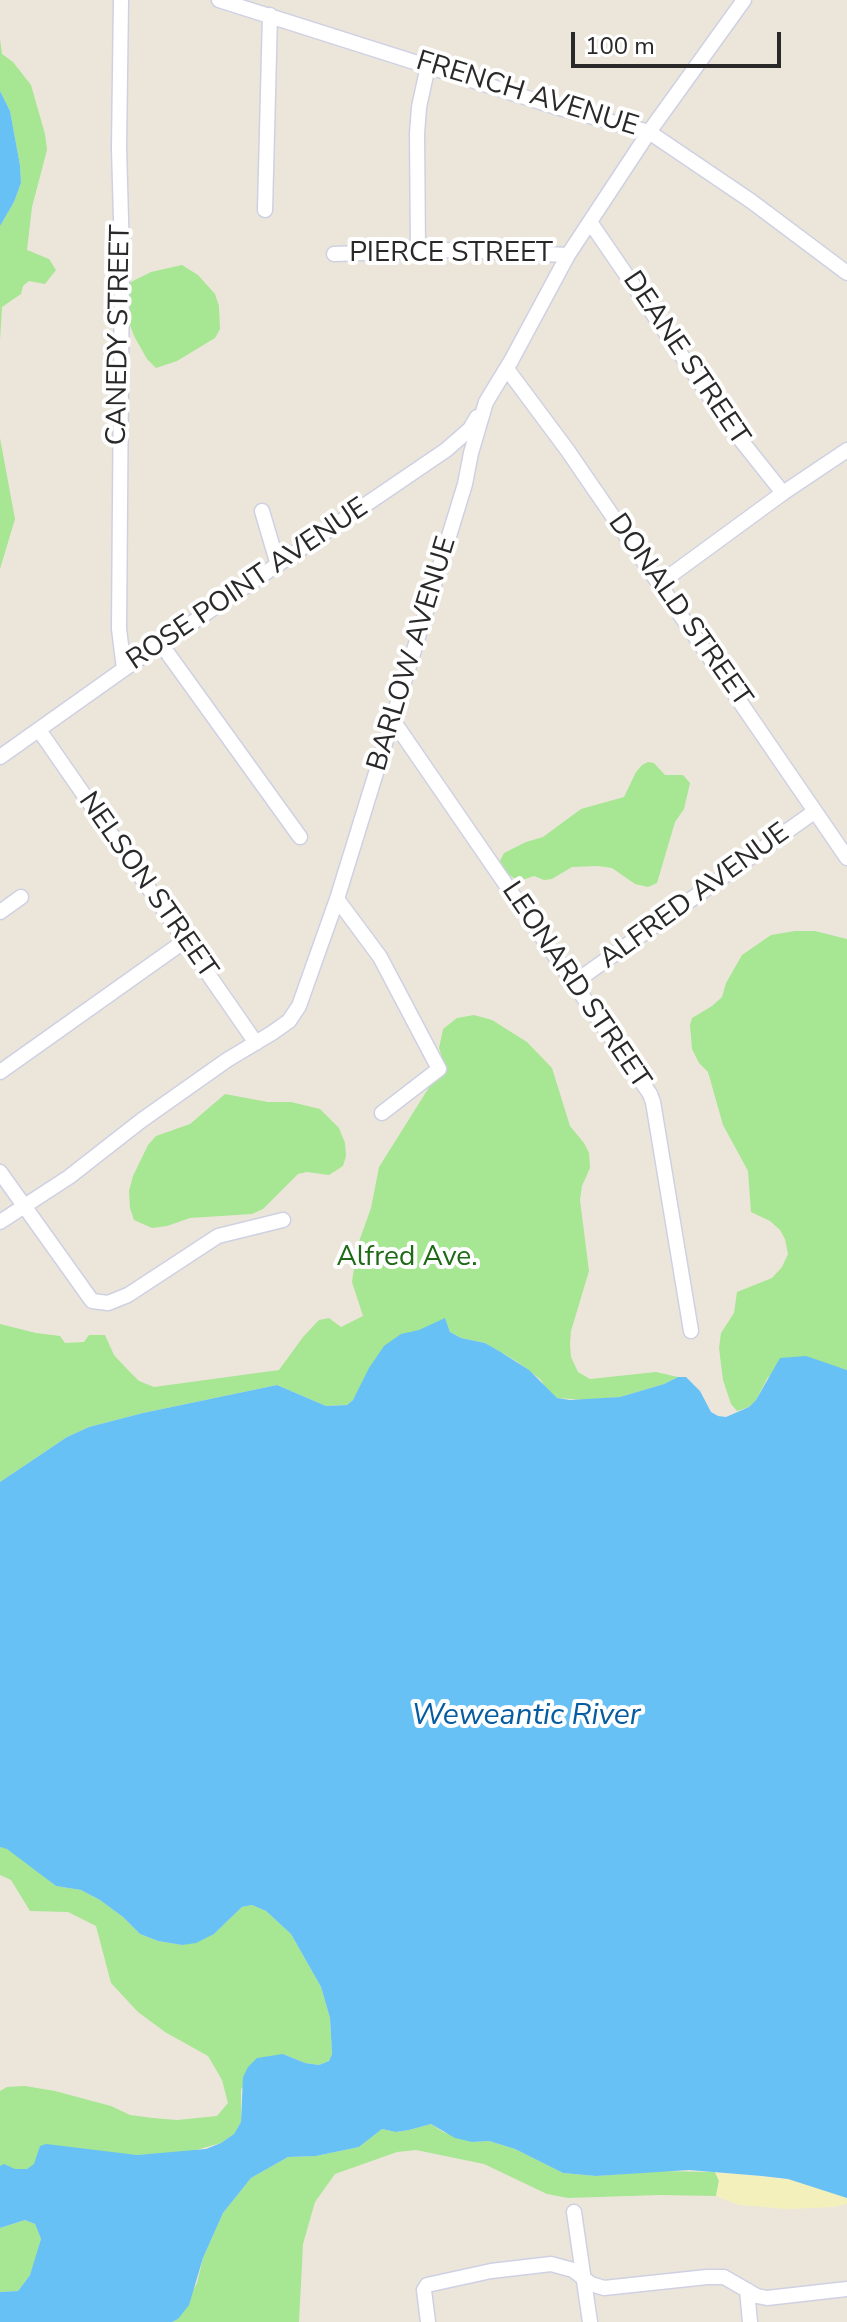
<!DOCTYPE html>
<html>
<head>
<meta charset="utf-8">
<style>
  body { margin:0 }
  #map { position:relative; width:847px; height:2322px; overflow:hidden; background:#ece6da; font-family:"Nunito Sans",sans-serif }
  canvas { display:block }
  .scale { position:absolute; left:571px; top:32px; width:210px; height:36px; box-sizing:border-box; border:4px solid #292929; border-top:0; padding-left:10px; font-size:24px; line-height:28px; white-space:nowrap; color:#292929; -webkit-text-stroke:6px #fff; paint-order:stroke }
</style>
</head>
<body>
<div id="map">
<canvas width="847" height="2322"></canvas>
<div class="scale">100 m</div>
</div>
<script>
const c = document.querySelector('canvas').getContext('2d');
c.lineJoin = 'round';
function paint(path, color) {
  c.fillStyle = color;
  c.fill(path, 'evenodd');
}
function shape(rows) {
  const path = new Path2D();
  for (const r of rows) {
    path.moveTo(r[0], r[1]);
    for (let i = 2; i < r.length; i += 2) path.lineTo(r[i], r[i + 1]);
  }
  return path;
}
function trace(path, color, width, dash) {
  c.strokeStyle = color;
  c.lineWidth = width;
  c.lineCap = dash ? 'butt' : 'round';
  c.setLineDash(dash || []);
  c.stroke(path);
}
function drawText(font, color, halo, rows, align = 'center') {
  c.font = font + ' "Nunito Sans",sans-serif';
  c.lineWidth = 8;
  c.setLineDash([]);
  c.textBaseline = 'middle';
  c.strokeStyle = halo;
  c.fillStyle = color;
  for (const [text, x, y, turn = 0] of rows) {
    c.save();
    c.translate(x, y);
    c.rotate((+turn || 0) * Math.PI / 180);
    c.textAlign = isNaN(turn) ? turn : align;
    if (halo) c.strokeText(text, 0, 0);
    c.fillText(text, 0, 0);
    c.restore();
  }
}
paint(shape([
  [0,39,2,54,13,62,31,85,45,134,47,150,32,207,27,250,49,259,56,270,45,284,29,281,23,286,21,294,2,307,0,341,0,226,14,202,21,183,20,165,10,111,0,91],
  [182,265,198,275,215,294,219,306,220,329,215,338,177,361,156,368,147,359,134,336,130,325,125,285,151,272],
  [0,438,15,519,0,569],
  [648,762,654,763,665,775,683,775,690,783,684,809,675,822,657,883,648,887,635,884,612,868,598,866,572,867,552,879,544,880,534,876,519,881,504,872,500,861,504,853,526,842,543,837,581,809,624,797,636,772,642,765],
  [795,931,815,931,847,939,847,1370,837,1367,768,1377,756,1400,749,1407,737,1411,731,1404,723,1380,719,1348,721,1333,734,1313,737,1292,772,1278,782,1267,788,1254,785,1239,780,1230,770,1221,751,1212,748,1171,723,1125,708,1072,699,1063,692,1049,690,1025,692,1018,712,1006,722,997,726,983,742,955,771,935],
  [474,1015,492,1020,527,1042,552,1068,570,1126,584,1143,589,1153,590,1168,582,1186,580,1200,589,1271,571,1331,570,1344,571,1357,578,1372,590,1379,656,1372,678,1377,664,1384,620,1397,585,1400,557,1398,547,1391,541,1380,516,1361,485,1343,461,1338,450,1332,445,1319,347,1405,326,1406,277,1385,143,1413,89,1427,67,1437,0,1482,0,1324,36,1333,60,1336,65,1343,84,1342,89,1335,105,1335,114,1355,127,1369,139,1381,154,1387,279,1370,303,1337,319,1320,329,1318,341,1327,363,1316,352,1282,357,1247,371,1208,379,1167,433,1081,447,1072,439,1048,443,1029,457,1018],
  [225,1094,268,1102,291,1102,320,1109,339,1128,345,1143,346,1156,343,1166,329,1175,307,1172,298,1174,263,1209,252,1214,190,1218,167,1226,152,1228,134,1220,130,1208,129,1191,133,1176,148,1145,156,1136,190,1124],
  [0,1847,7,1848,56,1886,81,1890,100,1900,123,1917,140,1934,158,1941,182,1945,214,1934,242,1907,252,1905,266,1911,291,1934,321,1987,330,2018,332,2054,329,2061,319,2065,305,2063,283,2054,241,2089,241,2122,234,2134,221,2143,189,2152,137,2155,83,2151,0,2189,0,2091,7,2087,25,2086,55,2091,111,2106,130,2115,153,2118,177,2120,217,2116,228,2103,222,2080,208,2056,165,2032,138,2012,111,1983,96,1926,68,1912,30,1911,11,1880,0,1875],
  [431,2124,443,2132,472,2142,489,2141,515,2149,563,2173,596,2176,659,2171,715,2172,719,2181,716,2196,660,2195,568,2198,547,2194,484,2164,416,2150,397,2152,335,2174,315,2202,303,2244,299,2322,172,2322,178,2319,197,2283,203,2258,223,2213,251,2178,288,2157,316,2156,359,2147,382,2129,396,2132,409,2130],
  [25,2220,35,2224,41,2239,36,2260,30,2275,18,2291,0,2292,0,2228]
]), '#a7e693');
paint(shape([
  [715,2172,788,2179,839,2194,847,2198,847,2204,835,2207,787,2209,739,2205,716,2196,719,2181]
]), '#f4f0bb');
paint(shape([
  [0,91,10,111,20,165,21,183,14,202,0,226],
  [445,1318,450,1332,461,1338,485,1343,499,1351,529,1370,557,1398,570,1400,620,1397,664,1384,678,1377,686,1377,700,1391,711,1412,718,1416,726,1417,749,1407,756,1400,780,1358,806,1356,847,1370,847,2198,788,2179,762,2176,689,2170,596,2176,563,2173,515,2149,489,2141,472,2142,455,2138,431,2124,409,2130,396,2132,382,2129,359,2147,316,2156,288,2157,251,2178,223,2213,203,2258,189,2305,178,2319,172,2322,0,2322,0,2292,18,2291,30,2275,41,2239,35,2224,25,2220,0,2228,0,2166,4,2164,15,2169,27,2169,34,2164,40,2146,46,2144,137,2155,206,2149,221,2143,234,2134,241,2122,243,2077,248,2067,257,2058,283,2054,305,2063,319,2065,329,2061,332,2054,330,2018,321,1987,291,1934,266,1911,252,1905,242,1907,214,1934,196,1943,182,1945,158,1941,140,1934,123,1917,100,1900,81,1890,56,1886,7,1849,0,1847,0,1482,67,1437,89,1427,143,1413,277,1385,326,1406,347,1405,353,1400,369,1368,384,1346,401,1334,419,1330]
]), '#67c1f5');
const minor = shape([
  [121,0,119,148,122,254,119,629,124,669],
  [219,0,556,107,649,132,751,201,847,273],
  [265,210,270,15],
  [590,222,732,429,783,493],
  [418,251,417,134,419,107,428,66],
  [334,254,451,250,568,255],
  [507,369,568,451,847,858],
  [262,511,278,565],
  [660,583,783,493,847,450],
  [161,644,300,837],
  [392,719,650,1094,653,1102,691,1331],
  [39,730,256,1043],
  [0,757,124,669,446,450,470,429,477,417],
  [337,899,380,957,439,1069,382,1113],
  [0,912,21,897],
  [575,982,814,812],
  [0,1072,186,940],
  [0,1172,92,1301,108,1303,128,1295,218,1236,283,1220],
  [0,1222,69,1177,142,1120,227,1060,272,1033,289,1021,299,1006,337,899,427,608,465,484,471,453,486,402,511,361,568,255,649,132,744,0],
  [574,2212,590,2322],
  [747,2290,750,2322],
  [428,2322,424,2290,427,2285,491,2271,551,2264,573,2270,591,2284,604,2288,707,2277,724,2277,757,2296,767,2298,847,2289]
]);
trace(minor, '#cfd1e3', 17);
trace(minor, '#fff', 14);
drawText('28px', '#292929', '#fff', [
  ["FRENCH AVENUE",527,95,17],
  ["PIERCE STREET",451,254],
  ["CANEDY STREET",120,335,-89],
  ["DEANE STREET",685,359,56],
  ["ROSE POINT AVENUE",248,585,-34],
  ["DONALD STREET",679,611,55],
  ["BARLOW AVENUE",413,654,-73],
  ["NELSON STREET",147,886,55],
  ["ALFRED AVENUE",695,897,-36],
  ["LEONARD STREET",575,986,56]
]);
drawText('28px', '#1f6a16', '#fff', [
  ["Alfred Ave.",407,1258]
]);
drawText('italic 30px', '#065ca0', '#fff', [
  ["Weweantic River",526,1717]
]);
</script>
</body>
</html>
